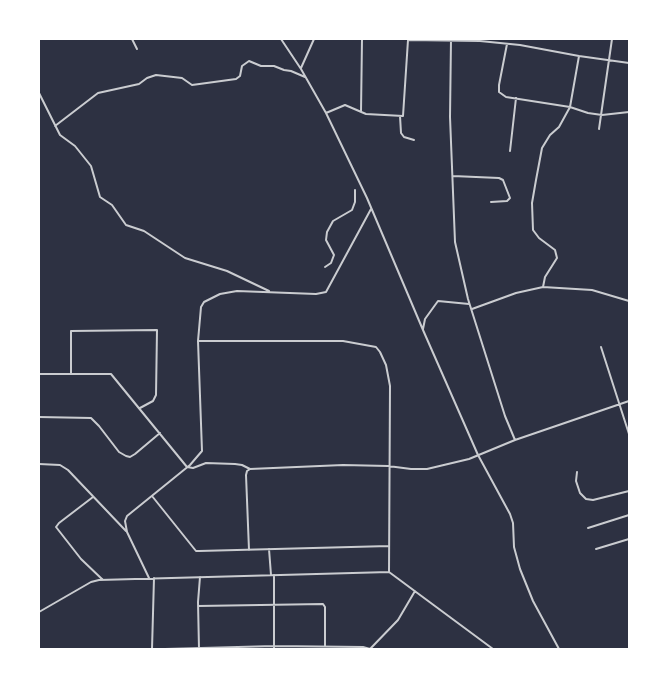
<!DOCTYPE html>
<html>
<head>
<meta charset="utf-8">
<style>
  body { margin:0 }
  #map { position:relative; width:668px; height:688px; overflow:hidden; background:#2d3142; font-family:Georgia,serif }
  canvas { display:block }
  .frame { position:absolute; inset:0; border:40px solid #fff; pointer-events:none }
</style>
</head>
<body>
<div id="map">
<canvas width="668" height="688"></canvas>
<div class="frame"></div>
</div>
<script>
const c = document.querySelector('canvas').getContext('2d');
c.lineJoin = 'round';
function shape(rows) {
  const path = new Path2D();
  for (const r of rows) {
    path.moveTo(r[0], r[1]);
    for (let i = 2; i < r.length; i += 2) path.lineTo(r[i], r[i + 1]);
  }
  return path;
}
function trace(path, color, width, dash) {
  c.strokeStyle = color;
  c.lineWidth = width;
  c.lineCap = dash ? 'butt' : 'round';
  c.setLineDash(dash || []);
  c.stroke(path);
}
trace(shape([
  [132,39,137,49],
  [281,39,301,69,326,113,367,198,423,330,478,455,510,514,513,523,514,547,520,569,533,601,559,649],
  [451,39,450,117,455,242,468,299,505,416,515,440],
  [408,40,480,41,520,45,579,56,570,107,559,127,550,135,542,148,536,180,532,203,533,230,539,238,555,250,557,258,545,277,543,287],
  [507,44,499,85,499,92,506,97,570,107,588,113,602,115,629,112],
  [579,56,629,63],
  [301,68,314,39],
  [39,93,60,135,75,146,91,166,100,197,112,205,126,225,144,231,185,258,227,271,269,291],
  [361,112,362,39],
  [326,113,345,105,366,114,403,116,408,40],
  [400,116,401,133,404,137,414,140],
  [55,126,98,93,139,84,147,78,156,75,182,78,192,85,236,79,240,76,242,66,249,61,261,66,274,66,284,70,291,71,305,77],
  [599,129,612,39],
  [510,151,516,98],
  [453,176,499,178,503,180,510,198,507,201,491,202],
  [325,267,331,263,334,255,326,240,327,232,333,221,352,210,355,202,355,190],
  [472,309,516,293,543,287,592,290,629,301],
  [423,329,425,319,438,301,469,304],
  [601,347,629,434],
  [39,374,111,374,187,467,193,468,206,463,235,464,242,465,250,469],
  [71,374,71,331,157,330,156,395,153,401,140,408],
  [39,417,91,418,99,426,119,452,126,456,130,457,135,454,160,433],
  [39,464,60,465,68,470,126,531],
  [577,472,576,481,580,493,586,499,593,500,629,491],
  [152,496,196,551,199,551,389,546],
  [93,497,59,523,56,527,81,559,103,580],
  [588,528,629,515],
  [269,549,271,575],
  [596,549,629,539],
  [249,550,246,475,247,471,250,469,343,465,388,466,411,469,427,469,469,459,515,440,629,401],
  [389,572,493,649],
  [274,575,274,649],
  [149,578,127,532,125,521,127,516,190,465,202,451,198,341,201,307,204,302,220,294,237,291,316,294,326,292,371,209],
  [198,606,323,604,325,607,325,646],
  [39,612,91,582,99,580,389,572,390,386,386,365,380,352,376,347,343,341,198,341],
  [152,649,154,578],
  [165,649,274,646,363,647,370,649],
  [199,649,198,602,200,577],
  [370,649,398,620,415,591]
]), '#caccd0', 2);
</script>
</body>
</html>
